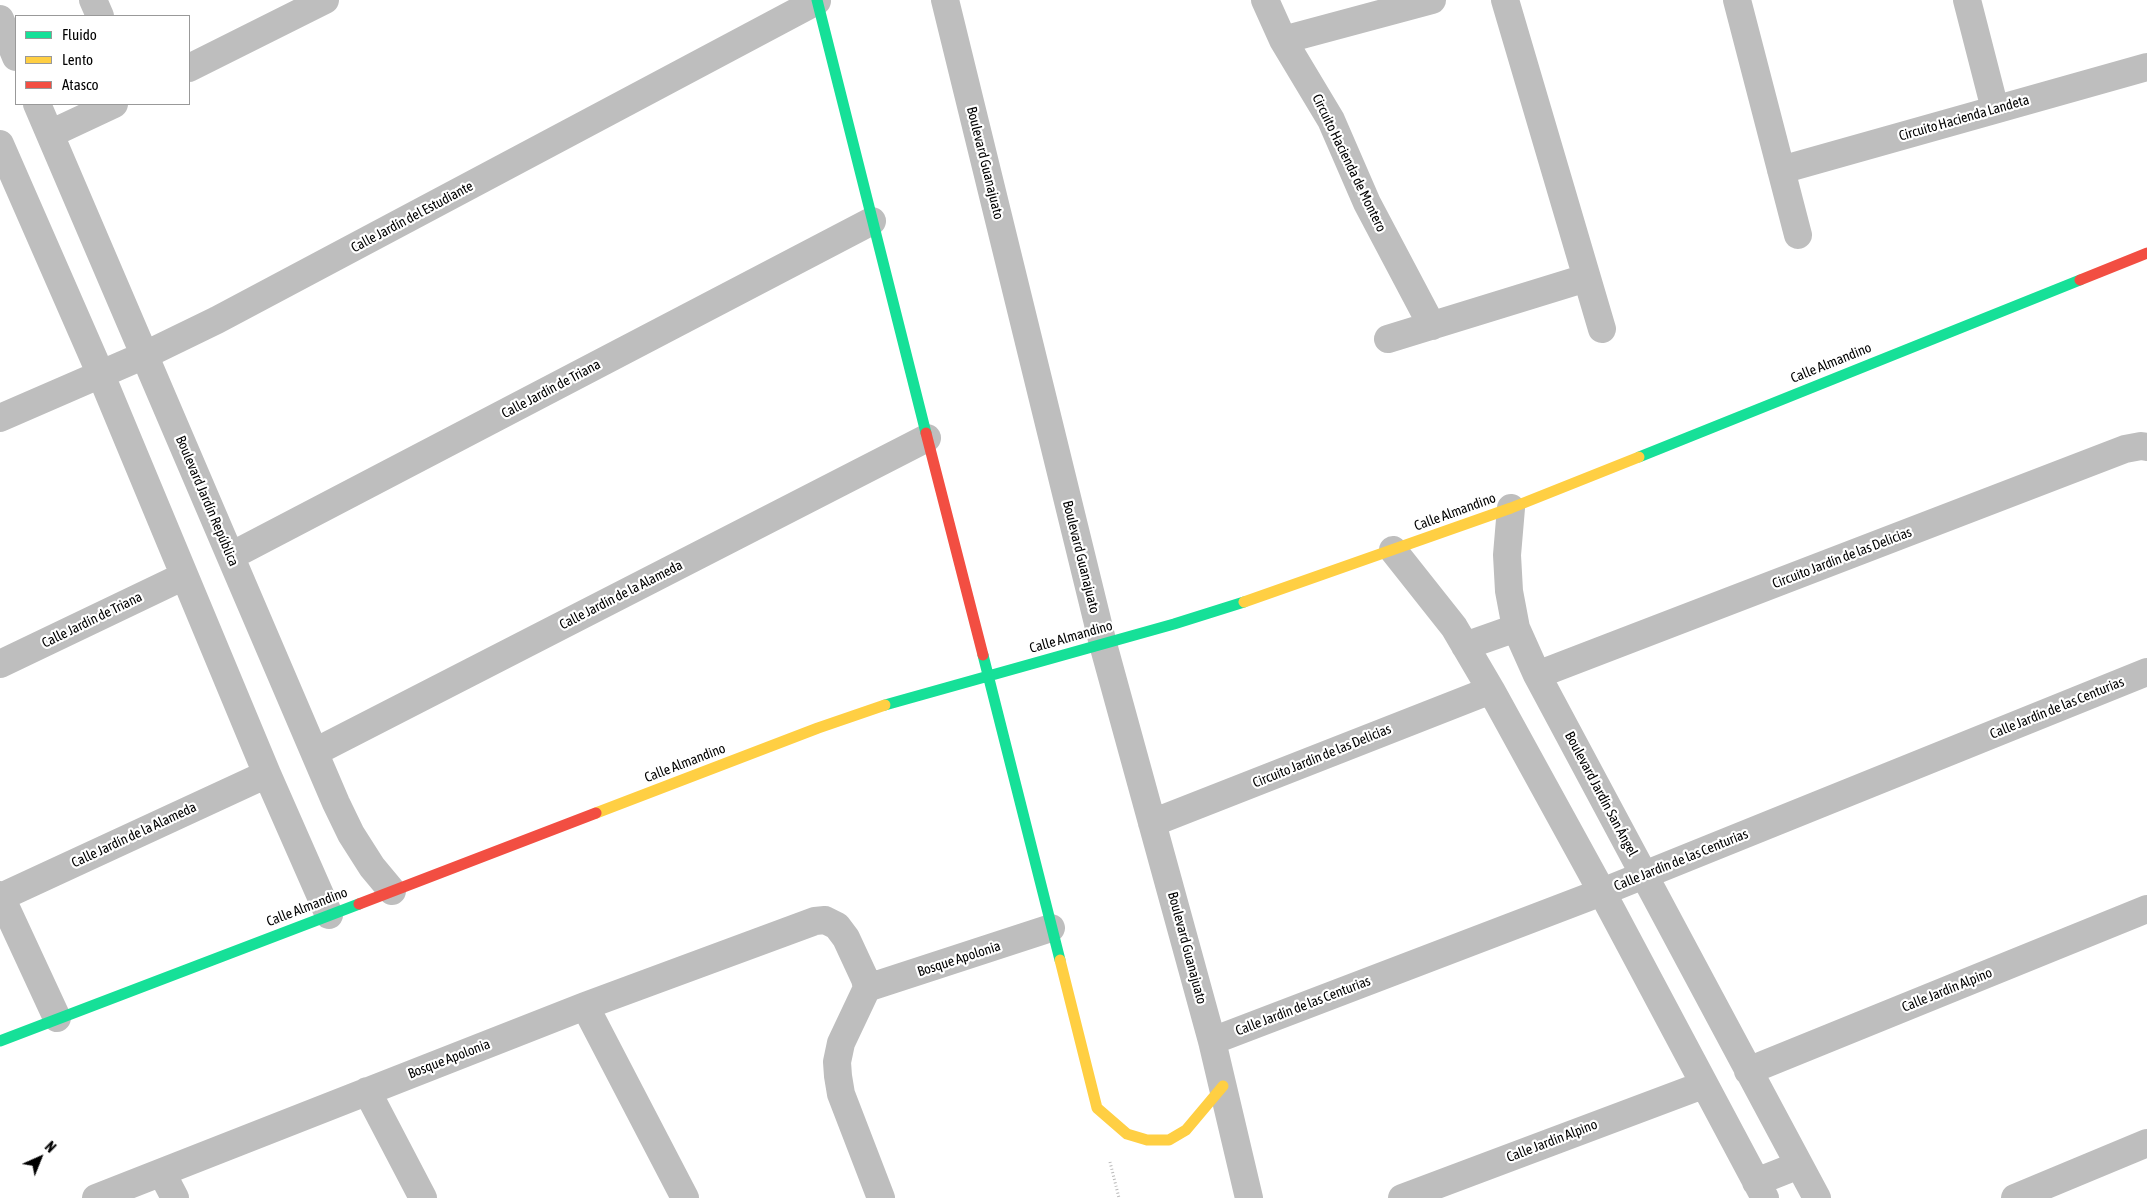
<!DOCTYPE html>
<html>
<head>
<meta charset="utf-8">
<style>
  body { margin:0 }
  #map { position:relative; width:2147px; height:1198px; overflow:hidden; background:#fff; font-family:"Asap Condensed",sans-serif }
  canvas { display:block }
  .legend { position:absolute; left:15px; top:15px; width:175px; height:90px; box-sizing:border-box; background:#fff; border:1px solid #999; margin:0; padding:6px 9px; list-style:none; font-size:15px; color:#000 }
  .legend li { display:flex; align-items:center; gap:10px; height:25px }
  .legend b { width:25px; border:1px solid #999 }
  .north { position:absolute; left:15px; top:1133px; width:50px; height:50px; -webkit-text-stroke:4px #fff; paint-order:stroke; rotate:44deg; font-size:14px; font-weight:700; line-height:20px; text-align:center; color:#000 }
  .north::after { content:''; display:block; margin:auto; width:18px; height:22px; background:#000; clip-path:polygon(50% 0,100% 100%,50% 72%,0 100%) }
</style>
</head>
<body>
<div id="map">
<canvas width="2147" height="1198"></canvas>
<ul class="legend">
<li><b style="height:6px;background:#16e098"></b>Fluido</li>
<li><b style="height:6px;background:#ffcf43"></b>Lento</li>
<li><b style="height:6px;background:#f24e42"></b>Atasco</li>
</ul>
<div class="north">N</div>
</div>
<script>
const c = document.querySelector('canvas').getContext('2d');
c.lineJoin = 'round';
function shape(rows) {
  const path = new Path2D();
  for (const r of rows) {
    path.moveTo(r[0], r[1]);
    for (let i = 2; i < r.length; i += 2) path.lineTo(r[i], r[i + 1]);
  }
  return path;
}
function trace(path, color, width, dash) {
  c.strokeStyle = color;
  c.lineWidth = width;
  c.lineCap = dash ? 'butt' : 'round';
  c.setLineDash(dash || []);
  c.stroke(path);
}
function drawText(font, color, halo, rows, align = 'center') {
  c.font = font + ' "Asap Condensed",sans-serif';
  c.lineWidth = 4.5;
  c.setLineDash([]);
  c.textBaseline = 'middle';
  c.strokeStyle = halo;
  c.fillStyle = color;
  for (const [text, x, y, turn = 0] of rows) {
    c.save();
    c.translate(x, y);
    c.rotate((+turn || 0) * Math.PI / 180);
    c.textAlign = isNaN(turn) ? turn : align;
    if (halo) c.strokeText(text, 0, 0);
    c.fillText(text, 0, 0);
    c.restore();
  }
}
trace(shape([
  [1110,1162,1119,1198]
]), '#b9b9b9', 3, [1, 2.5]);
trace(shape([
  [93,0,100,16],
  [945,0,1103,644,1212,1041,1249,1198],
  [1265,0,1283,40,1331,120,1367,203,1432,326],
  [1505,0,1602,329],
  [1737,0,1798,235],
  [1967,0,1995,109],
  [0,19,16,57],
  [1283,40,1432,0],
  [189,68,325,0],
  [37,104,336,803,351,834,372,867,392,891],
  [50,134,114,104],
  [0,144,101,375,267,774,329,915],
  [1781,170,2147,67],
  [1388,339,1586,278],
  [0,418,145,355,217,320,817,1],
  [1511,508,1507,555,1509,591,1516,628,1537,675,1817,1198],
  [1393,550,1454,627,1491,690,1602,892,1765,1198],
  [231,556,872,221],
  [1465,646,1516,628],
  [0,664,184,576],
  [1537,675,2125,449,2141,446,2147,447],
  [315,752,927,438],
  [1152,823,1491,690],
  [0,895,57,1018],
  [1,897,267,774],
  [867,988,1051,928],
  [585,1006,685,1198],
  [1212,1041,1602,892,2147,672],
  [1748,1071,2147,909],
  [367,1091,423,1198],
  [162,1173,175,1198],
  [1756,1182,1799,1165],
  [96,1198,585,1006,815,921,825,920,837,926,846,938,865,979,867,988,841,1043,837,1062,838,1076,841,1094,881,1198],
  [1402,1198,1703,1085],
  [2015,1198,2147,1143]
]), '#bebebe', 28);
trace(shape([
  [817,0,926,433],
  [1639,457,2080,280],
  [983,655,1060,960],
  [885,705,1174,624,1244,602],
  [0,1041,359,904]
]), '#16e098', 11);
trace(shape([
  [1244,602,1511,508,1639,457],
  [596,813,818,728,885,705],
  [1060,960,1097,1108,1127,1134,1147,1140,1169,1140,1186,1130,1223,1086]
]), '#ffcf43', 11);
trace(shape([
  [2080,280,2147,253],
  [926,433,983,655],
  [359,904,596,813]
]), '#f24e42', 11);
drawText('14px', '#000', '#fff', [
  ["Circuito Hacienda Landeta",1964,118,-16],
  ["Boulevard Guanajuato",985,163,76],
  ["Circuito Hacienda de Montero",1349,163,64],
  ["Calle Jardín del Estudiante",412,217,-28],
  ["Calle Almandino",1831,363,-22],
  ["Calle Jardín de Triana",551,389,-28],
  ["Boulevard Jardín República",207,501,67],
  ["Calle Almandino",1455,512,-20],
  ["Boulevard Guanajuato",1081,557,76],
  ["Circuito Jardín de las Delicias",1842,558,-21],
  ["Calle Jardín de la Alameda",621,595,-27],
  ["Calle Jardín de Triana",92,620,-26],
  ["Calle Almandino",1071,637,-16],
  ["Calle Jardín de las Centurias",2057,708,-22],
  ["Circuito Jardín de las Delicias",1322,756,-22],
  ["Calle Almandino",685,763,-21],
  ["Boulevard Jardín San Ángel",1601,794,62],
  ["Calle Jardín de la Alameda",134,835,-25],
  ["Calle Jardín de las Centurias",1681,860,-22],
  ["Calle Almandino",307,907,-21],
  ["Boulevard Guanajuato",1187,948,75],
  ["Bosque Apolonia",959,959,-18],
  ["Calle Jardín Alpino",1947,990,-22],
  ["Calle Jardín de las Centurias",1303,1006,-21],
  ["Bosque Apolonia",449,1059,-21],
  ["Calle Jardín Alpino",1552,1141,-21]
]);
</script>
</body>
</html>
